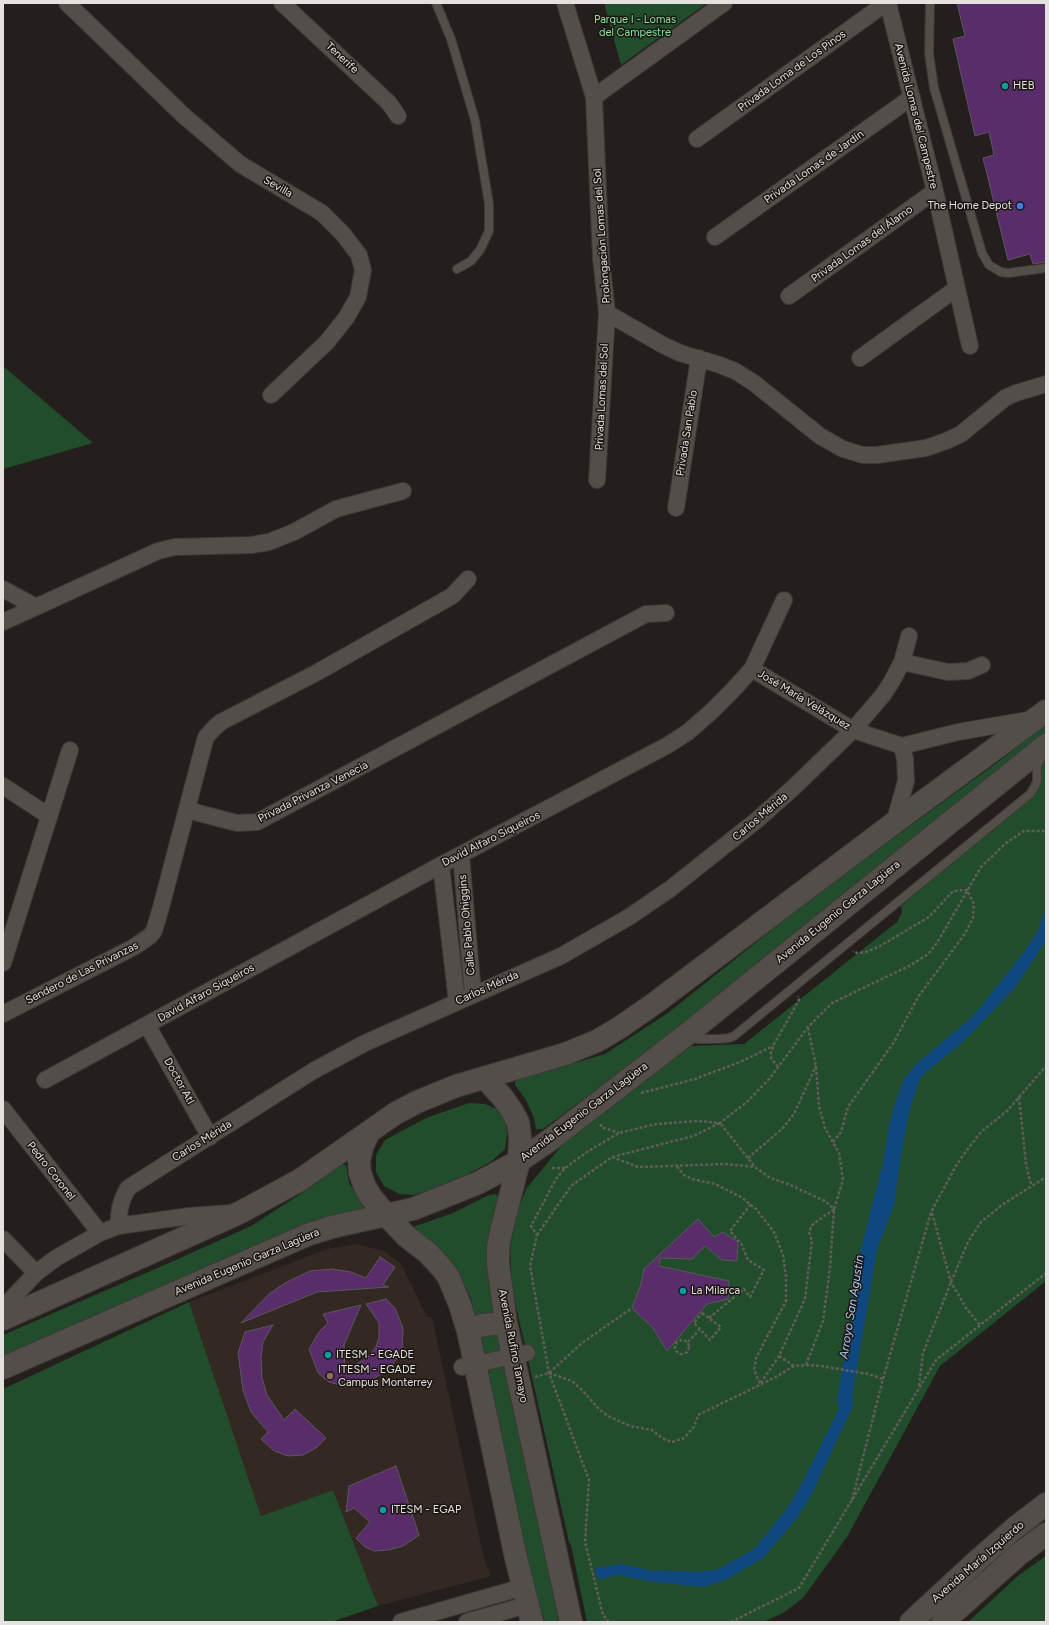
<!DOCTYPE html>
<html>
<head>
<meta charset="utf-8">
<style>
  body { margin:0 }
  #map { position:relative; width:1049px; height:1625px; overflow:hidden; background:#241f1c; font-family:Figtree,sans-serif }
  canvas { display:block }
  .frame { position:absolute; inset:0; border:4px solid #e5e1df; pointer-events:none }
</style>
</head>
<body>
<div id="map">
<canvas width="1049" height="1625"></canvas>
<div class="frame"></div>
</div>
<script>
const c = document.querySelector('canvas').getContext('2d');
c.lineJoin = 'round';
function paint(path, color) {
  c.fillStyle = color;
  c.fill(path, 'evenodd');
}
function shape(rows) {
  const path = new Path2D();
  for (const r of rows) {
    if (r.length === 3) {
      path.moveTo(r[0] + r[2], r[1]);
      path.arc(r[0], r[1], r[2], 0, 2 * Math.PI);
      continue;
    }
    path.moveTo(r[0], r[1]);
    for (let i = 2; i < r.length; i += 2) path.lineTo(r[i], r[i + 1]);
  }
  return path;
}
function trace(path, color, width, dash) {
  c.strokeStyle = color;
  c.lineWidth = width;
  c.lineCap = dash ? 'butt' : 'round';
  c.setLineDash(dash || []);
  c.stroke(path);
}
function drawText(font, color, halo, rows, align = 'center') {
  c.font = font + ' Figtree,sans-serif';
  c.lineWidth = 3;
  c.setLineDash([]);
  c.textBaseline = 'middle';
  c.strokeStyle = halo;
  c.fillStyle = color;
  for (const [text, x, y, turn = 0] of rows) {
    c.save();
    c.translate(x, y);
    c.rotate((+turn || 0) * Math.PI / 180);
    c.textAlign = isNaN(turn) ? turn : align;
    if (halo) c.strokeText(text, 0, 0);
    c.fillText(text, 0, 0);
    c.restore();
  }
}
paint(shape([
  [356,1244,384,1251,401,1264,427,1317,432,1317,484,1559,491,1576,378,1606,333,1490,261,1517,189,1302,327,1249]
]), '#332822');
paint(shape([
  [604,3,707,3,621,65],
  [3,366,93,443,3,469],
  [1046,724,1046,734,679,1028,543,1129,536,1129,534,1118,526,1100,515,1085,515,1080,605,1054,668,1013,810,899,998,762],
  [1046,759,1046,1281,940,1366,847,1537,803,1598,783,1613,763,1622,587,1622,571,1545,569,1542,512,1288,510,1249,516,1216,526,1189,567,1139,689,1046,744,1044,897,922,902,913,901,905,1017,809,1040,782,1043,761],
  [469,1103,485,1104,496,1109,506,1122,507,1134,505,1149,492,1161,453,1182,414,1195,399,1194,384,1186,376,1172,376,1155,385,1140,426,1118],
  [341,1165,346,1165,349,1183,367,1211,3,1357,3,1335,178,1259,251,1226,311,1187],
  [495,1194,499,1197,493,1216,488,1242,488,1269,491,1293,552,1575,558,1622,545,1622,532,1582,471,1299,459,1274,410,1228,453,1213,487,1196],
  [189,1302,261,1516,333,1490,378,1606,331,1622,3,1622,3,1389],
  [1046,1556,1046,1622,968,1622,1019,1575]
]), '#214d2c');
paint(shape([
  [1046,906,1046,940,1037,955,1014,989,964,1041,924,1074,919,1081,909,1113,901,1156,894,1205,877,1250,852,1397,853,1406,810,1498,797,1518,763,1558,726,1580,703,1587,654,1582,617,1575,598,1580,595,1568,622,1564,648,1570,701,1572,719,1569,755,1548,786,1510,801,1485,839,1409,837,1401,850,1326,855,1273,883,1163,890,1121,899,1092,903,1081,915,1065,971,1018,983,1004,1024,952,1038,931]
]), '#0f477f');
const building = shape([
  [957,3,1046,3,1046,262,1033,264,1030,254,1008,260,983,158,994,155,989,132,975,136,953,39,965,36,957,3],
  [698,1219,714,1237,723,1232,738,1242,737,1261,722,1260,705,1246,692,1259,660,1258,659,1266,729,1281,728,1299,707,1304,667,1351,653,1328,632,1308,641,1284,644,1269,698,1219],
  [380,1257,395,1267,383,1285,389,1287,317,1292,241,1323,270,1293,287,1282,310,1271,332,1269,351,1272,366,1278,380,1257],
  [386,1299,395,1308,403,1328,402,1350,390,1369,366,1383,354,1387,345,1386,329,1382,318,1373,309,1349,319,1332,328,1323,323,1314,361,1305,344,1345,345,1371,368,1357,376,1347,379,1337,379,1323,366,1304,386,1299],
  [273,1325,263,1342,261,1358,262,1378,267,1395,284,1420,295,1409,326,1438,316,1448,303,1455,288,1456,274,1451,261,1439,268,1432,251,1412,243,1390,238,1353,245,1332,273,1325],
  [396,1466,419,1535,403,1546,389,1550,374,1551,365,1547,356,1538,370,1522,354,1508,346,1512,349,1486,396,1466]
]);
paint(building, '#592d6a');
trace(building, '#5b575d', 1);
const lane = shape([
  [436,3,451,39,475,120,489,204,489,231,480,250,471,261,457,269],
  [930,3,929,53,934,88,982,253,989,265,1001,272,1008,273,1046,268],
  [689,1036,698,1039,718,1039,729,1038,734,1036,1030,794,1034,788,1037,781,1037,766,1041,757]
]);
const street = shape([
  [67,3,183,115,240,164,322,213,343,234,359,255,363,270,358,297,346,318,327,342,271,395],
  [282,3,389,103,398,116],
  [565,3,594,97,601,258,607,313,663,345,680,353,720,365,735,371,754,383,820,436,843,449,863,455,877,455,926,448,946,441,961,434,1005,398,1016,393,1046,384],
  [888,3,935,191,970,346],
  [594,97,724,3],
  [697,139,886,3],
  [715,237,912,97],
  [789,296,935,191],
  [860,358,957,288],
  [597,480,607,313],
  [676,508,699,358],
  [3,589,36,607,158,551,175,547,251,545,269,542,294,532,336,509,403,491],
  [3,622,36,607],
  [902,662,948,672,968,671,982,665],
  [752,669,853,730,902,746,958,732,1033,719],
  [3,786,49,816],
  [187,810,237,823,257,822,646,614,666,613],
  [894,823,906,781,905,759,902,746],
  [461,855,473,994],
  [441,865,457,1002],
  [3,963,70,750],
  [3,1014,134,947,150,936,154,931,160,911,204,744,206,737,215,727,221,722,316,673,452,596,468,579],
  [147,1025,210,1137],
  [45,1080,441,865,668,745,688,732,712,711,731,692,752,669,784,600],
  [3,1109,100,1233],
  [118,1226,120,1208,123,1198,128,1188,313,1071,365,1043,561,956,629,917,670,889,757,820,793,788,853,730,883,695,892,681,902,662,909,636],
  [3,1239,36,1273],
  [3,1308,36,1273,56,1258,100,1233,118,1226,189,1216,230,1213],
  [462,1367,527,1353],
  [401,1622,523,1587],
  [467,1622,527,1605]
]);
const secondary = shape([
  [485,1078,503,1098,512,1111,518,1122,520,1137,519,1161,501,1232,498,1247,498,1264,506,1323,571,1622],
  [369,1132,362,1147,359,1161,360,1173,365,1187,371,1197,387,1216,406,1236,428,1253,440,1266,448,1276,460,1305,468,1331,516,1558,532,1622],
  [3,1319,239,1213,300,1180,396,1113,417,1102,456,1086,565,1054,597,1041,619,1028,655,1003,894,823,1046,711],
  [468,1331,483,1325,506,1323],
  [3,1368,307,1235,332,1227,413,1209,478,1183,519,1161,550,1140,686,1035,1046,745],
  [911,1622,978,1560,1016,1527,1046,1504],
  [943,1622,1018,1555,1046,1534]
]);
trace(lane, '#3d3936', 10);
trace(street, '#3d3936', 18);
trace(secondary, '#3d3936', 24);
trace(shape([
  [778,1067,771,1058,771,1053,773,1046,799,1000,798,996],
  [641,1093,695,1079,740,1062,773,1046],
  [1019,1097,1026,1164,1031,1185],
  [601,1124,601,1127,619,1133],
  [833,1142,841,1132,848,1107,894,1042,918,997,964,935,973,918,974,904,967,890,953,891,929,917,880,946,866,952,857,953,853,951],
  [612,1157,638,1167,725,1164,755,1167],
  [748,1158,782,1129,794,1114,816,1066],
  [552,1168,565,1168],
  [932,1213,951,1282,966,1308,980,1325],
  [537,1235,571,1186,612,1157,693,1136,720,1123,755,1167,770,1178,788,1184,825,1201,834,1209,812,1225,809,1232,812,1241,805,1299,779,1356,760,1384,754,1370,756,1358,786,1301,786,1277,783,1255,774,1232,756,1209,741,1197,715,1184,692,1179,684,1175,676,1165],
  [702,1313,721,1327,710,1340,694,1323,702,1313],
  [709,1318,744,1289,750,1297,764,1270,748,1260,742,1245,730,1231,751,1204],
  [682,1347,7],
  [688,1342,699,1330],
  [779,1356,794,1366],
  [806,1365,821,1366,868,1374,883,1379],
  [549,1373,572,1381,582,1390,599,1409,608,1416,630,1426,652,1430,662,1438,672,1442,684,1438,694,1427,698,1415,774,1378,794,1366,806,1365,823,1321,830,1267,834,1209,843,1180,839,1153,825,1128,819,1106,816,1066,808,1028],
  [535,1377,549,1373,582,1343,632,1308],
  [919,1386,923,1353,951,1282,968,1242,981,1222,1002,1205,1046,1177],
  [852,1500,883,1379,931,1212,957,1164,970,1146,981,1132,1008,1110,1046,1066],
  [609,1622,603,1615,585,1542,589,1480,549,1373,530,1266,537,1235,531,1226,556,1179,565,1168,587,1152,619,1133,656,1124,698,1121,720,1123,748,1101,770,1078,808,1027,832,1003,911,965,928,954,937,943,981,867,1006,843,1024,831,1046,831],
  [731,1622,799,1588,936,1360,1046,1273]
]), '#625d5b', 2.5, [3, 2]);
trace(lane, '#544e4a', 8);
trace(street, '#544e4a', 16);
trace(secondary, '#544e4a', 22);
for (const [x, y, r, color] of [
  [1005,86,4,"#0f9aa8"],
  [1020,206,4,"#3f7fe0"],
  [683,1291,4,"#0f9aa8"],
  [328,1355,4,"#0f9aa8"],
  [330,1376,4,"#8d6e63"],
  [383,1510,4,"#0f9aa8"]
]) {
  const dot = new Path2D();
  dot.arc(x, y, r, 0, 2 * Math.PI);
  c.fillStyle = color;
  c.fill(dot);
  trace(dot, '#1b1613', 1.5);
}
drawText('11px', '#86e79b', '#1b1613', [
  ["Parque I - Lomas",635,20],
  ["del Campestre",635,33]
]);
drawText('11px', '#e5e1df', '#1b1613', [
  ["Tenerife",342,58,43],
  ["Privada Loma de Los Pinos",792,71,-36],
  ["Avenida Lomas del Campestre",916,116,76],
  ["Privada Lomas de Jardín",814,167,-35],
  ["Sevilla",278,187,30],
  ["Prolongación Lomas del Sol",602,236,-94],
  ["Privada Lomas del Álamo",862,244,-36],
  ["Privada Lomas del Sol",602,397,-87],
  ["Privada San Pablo",687,433,-81],
  ["José María Velázquez",804,700,31],
  ["Privada Privanza Venecia",313,792,-27],
  ["Carlos Mérida",760,817,-40],
  ["David Alfaro Siqueiros",491,839,-27],
  ["Avenida Eugenio Garza Lagüera",838,912,-39],
  ["Calle Pablo Ohiggins",467,925,-95],
  ["Sendero de Las Privanzas",82,973,-27],
  ["Carlos Mérida",487,988,-24],
  ["David Alfaro Siqueiros",206,993,-29],
  ["Doctor Atl",179,1081,61],
  ["Avenida Eugenio Garza Lagüera",584,1112,-37],
  ["Carlos Mérida",202,1141,-32],
  ["Pedro Coronel",51,1171,52],
  ["Avenida Eugenio Garza Lagüera",247,1262,-23],
  ["Avenida Rufino Tamayo",513,1346,79],
  ["Avenida María Izquierdo",978,1562,-41]
]);
drawText('11px', '#e5e1df', '#1b1613', [
  ["HEB",1013,86],
  ["The Home Depot",1012,206,"right"],
  ["La Milarca",691,1291],
  ["ITESM - EGADE",336,1355],
  ["ITESM - EGADE",338,1370],
  ["Campus Monterrey",338,1383],
  ["ITESM - EGAP",391,1510]
], 'left');
drawText('italic 12px', '#b1cdee', '#1b1613', [
  ["Arroyo San Agustin",852,1307,-81]
]);
</script>
</body>
</html>
